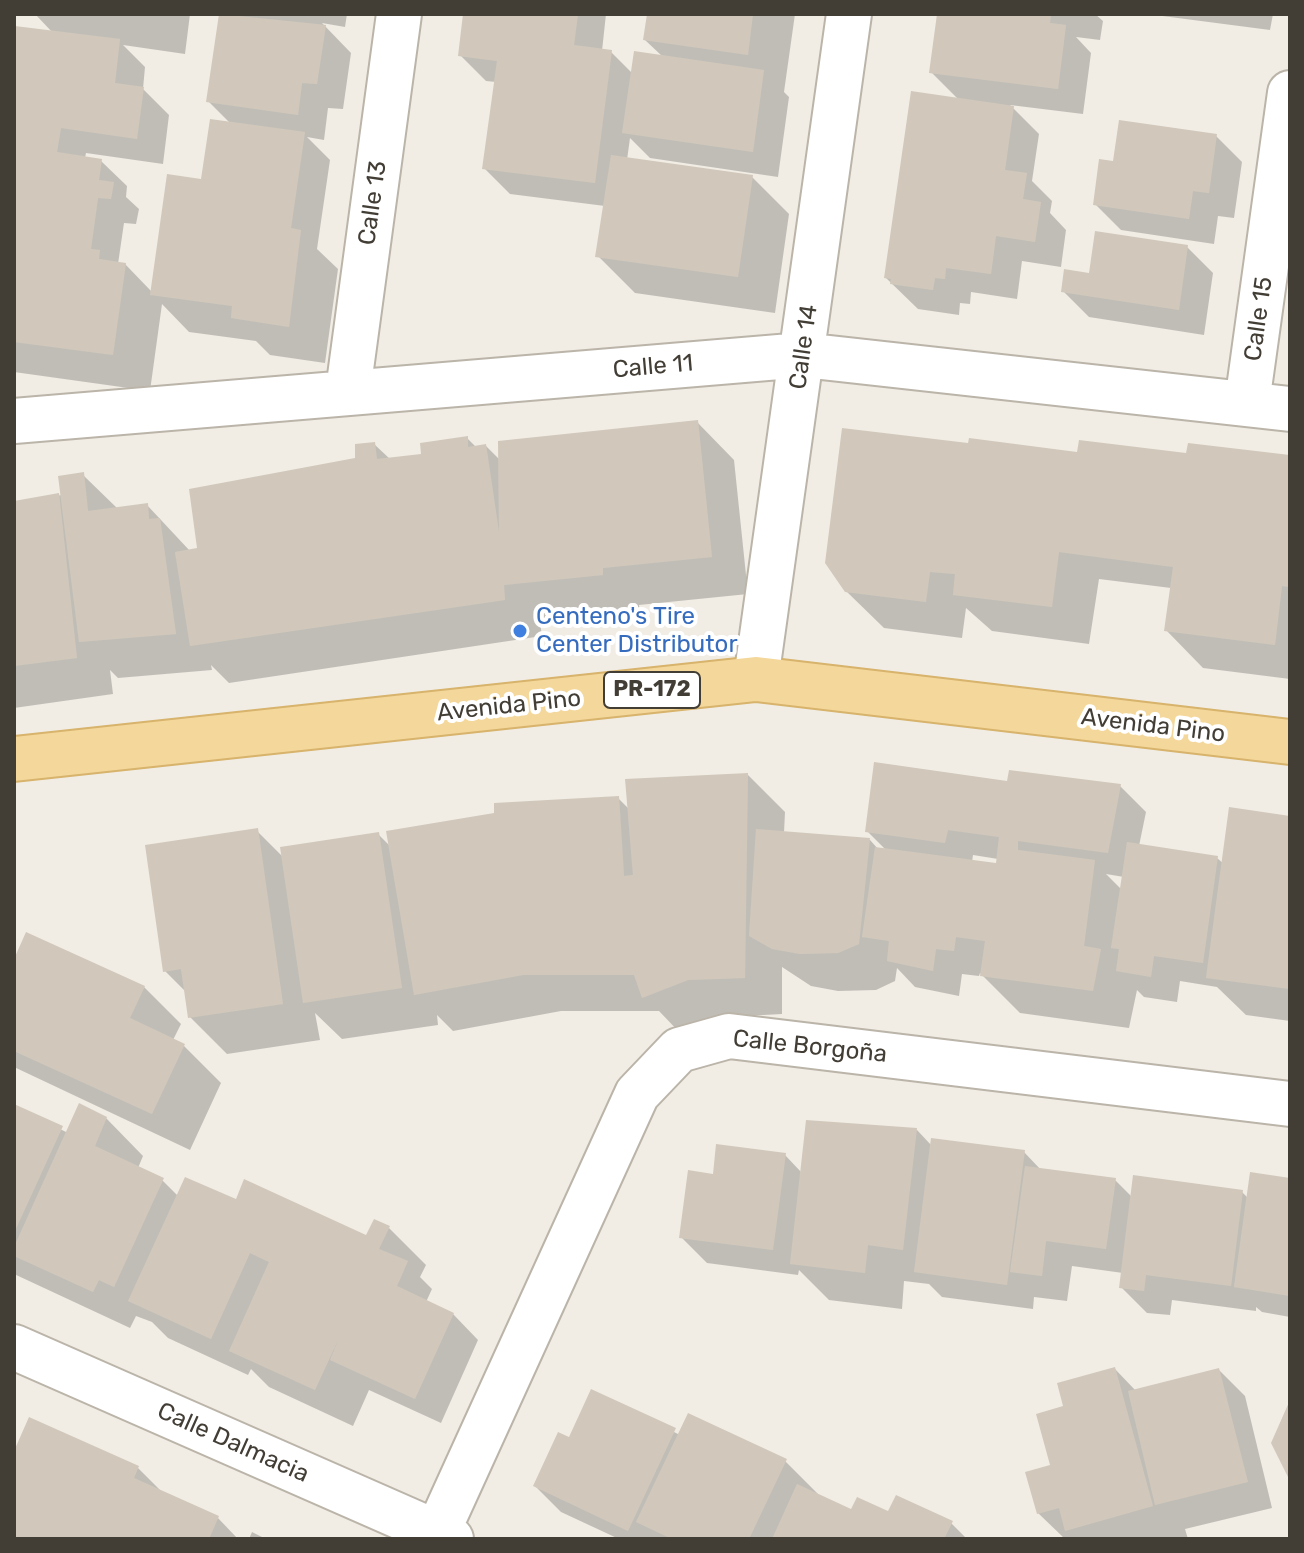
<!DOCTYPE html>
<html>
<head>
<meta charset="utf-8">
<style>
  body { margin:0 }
  #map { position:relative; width:1304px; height:1553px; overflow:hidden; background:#f1ede5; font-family:Rubik,sans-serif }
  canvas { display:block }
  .frame { position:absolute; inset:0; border:16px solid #423d35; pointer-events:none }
</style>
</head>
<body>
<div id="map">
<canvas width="1304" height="1553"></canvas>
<div class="frame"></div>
</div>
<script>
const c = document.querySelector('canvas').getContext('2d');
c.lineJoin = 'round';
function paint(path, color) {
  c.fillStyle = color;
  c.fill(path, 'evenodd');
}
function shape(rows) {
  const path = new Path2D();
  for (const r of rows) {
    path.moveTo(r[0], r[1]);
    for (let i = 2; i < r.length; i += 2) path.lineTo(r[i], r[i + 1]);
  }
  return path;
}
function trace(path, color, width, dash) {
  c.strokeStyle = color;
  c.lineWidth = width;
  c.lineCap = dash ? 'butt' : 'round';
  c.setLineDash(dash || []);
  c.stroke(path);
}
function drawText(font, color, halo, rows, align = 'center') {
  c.font = font + ' Rubik,sans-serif';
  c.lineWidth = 8;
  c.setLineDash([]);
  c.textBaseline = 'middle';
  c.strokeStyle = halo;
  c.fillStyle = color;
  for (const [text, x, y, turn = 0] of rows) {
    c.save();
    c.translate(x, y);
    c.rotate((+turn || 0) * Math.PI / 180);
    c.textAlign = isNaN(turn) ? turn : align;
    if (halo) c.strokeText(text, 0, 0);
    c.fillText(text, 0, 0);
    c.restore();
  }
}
paint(shape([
  [35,14,190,14,185,54,123,45,145,67,143,89,169,115,163,164,86,153,85,158,101,161,127,186,126,197,139,209,136,224,124,223,118,264,125,264,152,292,231,124,208,101,221,14,347,14,345,27,322,23,351,53,343,109,328,108,324,140,307,137,330,160,317,249,338,269,325,363,270,355,256,341,189,332,162,304,150,391,14,372,14,50,17,28,53,33],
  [465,14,606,14,602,51,611,52,633,74,663,57,645,40,649,14,795,14,784,92,789,97,778,177,650,158,630,138,627,160,752,177,789,214,775,313,635,293,598,256,605,206,510,194,484,168,496,82,486,81,460,55],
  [939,14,1095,14,1103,21,1100,40,1076,37,1091,53,1083,114,1010,105,1039,134,1032,181,1052,201,1050,213,1066,230,1061,267,1022,261,1017,299,971,292,970,304,960,303,959,315,918,309,886,278,959,100,932,73],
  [1147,14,1273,14,1270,30],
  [1216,136,1242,162,1234,218,1218,216,1214,244,1121,230,1095,204,1115,163],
  [1187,247,1213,273,1204,335,1089,317,1063,291,1091,276],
  [697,422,734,460,748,594,639,605,640,612,540,622,542,636,229,683,211,665,212,670,118,678,110,670,113,694,14,708,14,503,62,495,83,475,118,509,147,505,190,551,199,550,357,460,374,444,390,459,423,456,467,438,476,447,486,446,500,460],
  [970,446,1078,454,1290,457,1290,679,1203,668,1166,630,1171,588,1099,579,1089,644,992,631,966,608,962,638,884,628,846,591],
  [748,775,785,812,784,833,870,840,879,850,886,850,867,831,1009,783,1120,786,1146,812,1139,846,1217,858,1224,864,1290,818,1290,1021,1246,1015,1217,987,1180,981,1177,1002,1144,997,1137,990,1129,1028,1020,1013,980,973,979,976,962,974,959,996,915,987,897,968,895,981,876,990,838,991,811,986,782,967,782,1014,726,1017,681,1034,659,1011,561,1011,453,1031,437,1015,438,1025,342,1039,315,1013,320,1040,227,1054,190,1017,186,992,165,971,257,831,283,857,378,834,391,847,618,798,630,810],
  [973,855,998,859,997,867,972,862],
  [1106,874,1124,877,1122,890],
  [14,964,144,987,181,1024,173,1040,184,1046,221,1083,190,1150,14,1067],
  [14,1106,68,1133,106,1118,143,1156,138,1168,162,1180,178,1196,237,1202,367,1237,389,1228,426,1265,420,1277,432,1289,426,1302,453,1314,478,1340,441,1423,369,1390,353,1426,269,1387,251,1369,248,1375,168,1338,152,1322,136,1316,130,1328,14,1274],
  [917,1130,932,1146,1024,1152,1042,1171,1115,1180,1132,1197,1242,1192,1249,1199,1290,1180,1290,1317,1262,1312,1256,1307,1256,1311,1172,1300,1170,1315,1147,1313,1121,1287,1123,1273,1072,1266,1067,1301,1034,1297,1033,1309,942,1297,929,1284,904,1281,902,1309,829,1300,799,1270,798,1275,707,1263,681,1237,715,1176,785,1155,802,1173],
  [1115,1369,1136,1391,1219,1370,1245,1396,1272,1508,1185,1529,1188,1539,1065,1539,1038,1513,1065,1407],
  [592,1391,680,1435,785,1461,822,1498,853,1512,951,1523,967,1539,619,1539,561,1512,535,1486,570,1439],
  [14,1456,138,1468,164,1494,218,1518,238,1539,14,1539],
  [252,1532,266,1539,249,1539]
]), '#0003');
paint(shape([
  [219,14,326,25,317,84,302,83,298,115,206,102],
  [463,14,578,14,574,45,612,50,595,183,482,169,497,61,458,56],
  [647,14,753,14,748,55,643,40],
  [937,14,1051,14,1050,23,1066,25,1058,89,929,73],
  [15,26,120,39,115,83,144,87,137,139,61,128,57,152,102,159,99,180,114,182,111,199,98,198,91,249,100,250,99,259,126,263,113,355,14,342],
  [634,51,764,70,753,152,622,133],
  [911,91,1014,106,1005,170,1027,173,1023,199,1041,202,1035,242,996,236,991,274,946,268,945,279,935,278,933,290,890,284,891,279,884,278],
  [210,119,305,132,291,228,301,230,289,327,231,318,232,306,150,295,167,174,201,179],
  [1119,120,1217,134,1209,193,1193,191,1189,219,1093,205,1099,159,1113,161],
  [611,155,753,175,738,277,595,257],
  [1095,231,1188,245,1179,310,1061,292,1064,269,1089,273],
  [698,420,712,557,603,568,603,575,504,585,505,600,190,646,175,552,197,548,189,489,355,458,355,444,375,442,377,459,421,454,420,443,468,436,468,447,486,444,499,532,498,441],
  [842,428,968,443,969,438,1077,452,1079,440,1186,453,1188,443,1290,455,1290,587,1282,586,1275,645,1164,631,1173,567,1059,552,1052,607,953,595,955,574,930,572,926,602,845,592,825,563],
  [84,472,88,511,148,503,149,519,160,518,176,634,79,642,58,476],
  [59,493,77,658,14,666,14,501],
  [874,762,1007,781,1009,770,1121,784,1108,853,1018,841,1018,850,1095,860,1084,946,1101,949,1093,991,980,976,985,941,956,937,954,951,936,949,933,971,887,961,889,941,862,937,875,847,996,863,999,837,948,830,945,843,865,832],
  [748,773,745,978,688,980,642,998,634,975,523,975,414,995,386,831,494,813,494,803,619,796,624,876,633,875,625,779],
  [1229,807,1290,816,1290,989,1206,978],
  [258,828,283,1004,188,1018,181,969,163,972,145,845],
  [756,829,870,838,859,944,838,953,800,954,772,949,749,936],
  [379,832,402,988,303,1003,280,847],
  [1127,842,1218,856,1203,963,1154,956,1151,977,1116,971,1119,949,1111,948],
  [26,932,145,986,130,1018,185,1044,152,1114,14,1051,14,959],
  [79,1103,107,1117,95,1146,164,1178,114,1287,99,1280,93,1292,14,1256,14,1247],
  [14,1104,63,1126,14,1233],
  [806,1120,917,1128,903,1250,868,1245,865,1273,790,1264],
  [931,1138,1025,1150,1007,1285,914,1272],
  [716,1144,786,1153,773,1250,679,1238,688,1170,713,1174],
  [1025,1166,1116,1178,1106,1249,1046,1241,1042,1276,1010,1272],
  [1250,1172,1290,1178,1290,1296,1234,1287],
  [1133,1175,1243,1190,1231,1286,1146,1275,1144,1291,1119,1288],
  [185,1177,236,1199,244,1179,366,1235,374,1219,390,1226,379,1249,408,1261,397,1286,454,1313,415,1399,330,1360,339,1338,315,1390,229,1351,269,1262,250,1253,211,1339,128,1301],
  [1115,1367,1153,1506,1065,1531,1059,1508,1037,1514,1025,1472,1050,1465,1036,1414,1063,1406,1057,1383],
  [1219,1368,1248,1482,1155,1505,1128,1391],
  [591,1389,676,1428,628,1531,533,1486,558,1432,569,1437],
  [1290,1400,1290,1481,1271,1443],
  [688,1413,787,1459,749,1539,672,1539,636,1522],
  [29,1417,139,1466,134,1478,219,1516,209,1539,14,1537,14,1451],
  [797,1484,851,1509,857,1497,888,1511,896,1495,953,1521,944,1539,772,1539]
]), '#d1c8bb');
const minor = shape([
  [348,391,399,14],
  [1247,403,1290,93],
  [14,421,803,355,1290,409],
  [756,679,849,14],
  [14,1347,451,1539],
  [437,1533,637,1094,679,1050,729,1036,1290,1104]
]);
const major = shape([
  [14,759,756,679,1290,742]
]);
trace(minor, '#bbb4a9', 48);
trace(major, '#d7b36c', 48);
trace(minor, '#fff', 44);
trace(major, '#f4d79a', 44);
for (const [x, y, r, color] of [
  [520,631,8,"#3f7fe0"]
]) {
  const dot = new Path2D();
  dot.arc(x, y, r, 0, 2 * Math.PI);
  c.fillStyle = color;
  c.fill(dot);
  trace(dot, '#fff', 3);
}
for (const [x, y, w] of [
  [652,690,96]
]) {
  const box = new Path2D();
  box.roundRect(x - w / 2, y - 18, w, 36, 6);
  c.fillStyle = '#fff';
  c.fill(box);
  trace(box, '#423d35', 2);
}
drawText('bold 22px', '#423d35', null, [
  ["PR-172",652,690]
]);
drawText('24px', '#423d35', '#fff', [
  ["Calle 13",373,203,-82],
  ["Calle 15",1259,319,-82],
  ["Calle 14",804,347,-82],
  ["Calle 11",653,367,-5],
  ["Avenida Pino",509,706,-6],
  ["Avenida Pino",1153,726,7],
  ["Calle Borgoña",810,1047,6],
  ["Calle Dalmacia",233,1443,24]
]);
drawText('24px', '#366cbe', '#fff', [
  ["Centeno's Tire",536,617],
  ["Center Distributor",536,645]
], 'left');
</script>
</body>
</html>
